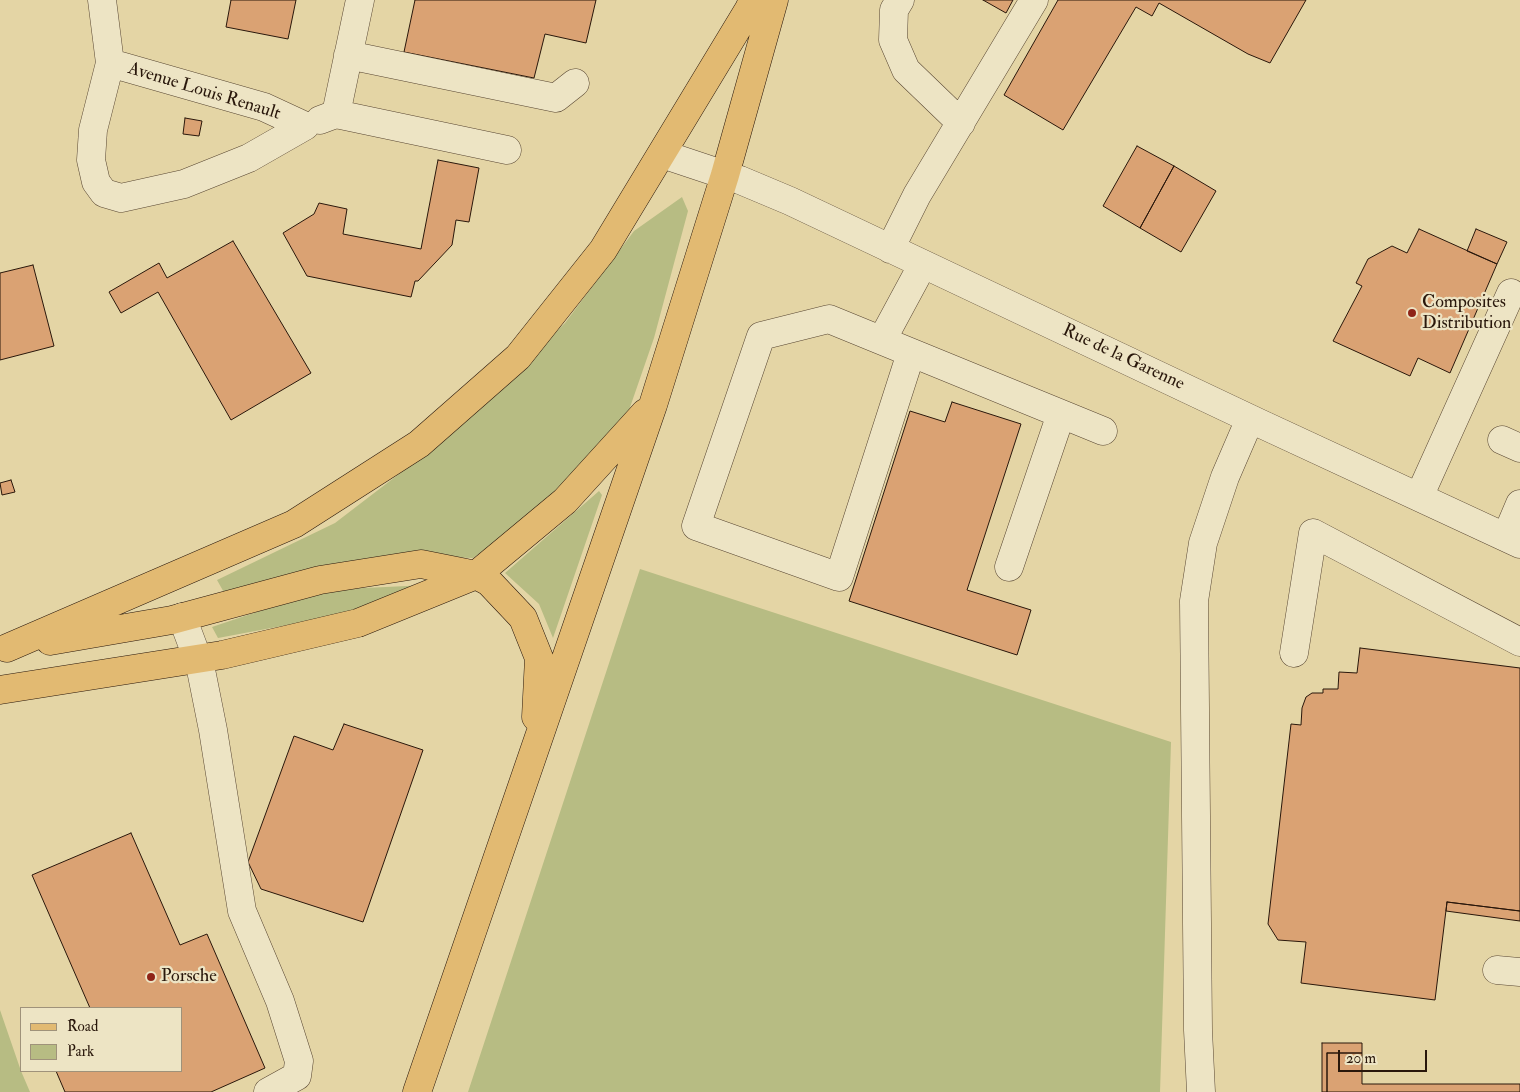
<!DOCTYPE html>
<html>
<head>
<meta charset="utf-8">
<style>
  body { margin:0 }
  #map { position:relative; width:1520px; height:1092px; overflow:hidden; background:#e4d5a5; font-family:"IM FELL Double Pica",serif }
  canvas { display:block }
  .legend { position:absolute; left:20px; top:1007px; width:162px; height:65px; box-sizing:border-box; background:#ede4c4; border:1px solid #9f927a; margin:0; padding:6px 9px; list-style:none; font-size:15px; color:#29170b }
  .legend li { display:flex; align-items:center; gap:10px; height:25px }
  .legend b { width:25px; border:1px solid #9f927a }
  .scale { position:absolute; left:1338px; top:1050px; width:89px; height:22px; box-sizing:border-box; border:2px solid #29170b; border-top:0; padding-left:6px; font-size:15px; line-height:18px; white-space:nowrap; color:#29170b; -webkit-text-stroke:4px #ede4c4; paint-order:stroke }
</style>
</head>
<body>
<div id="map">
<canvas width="1520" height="1092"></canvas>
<ul class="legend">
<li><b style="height:6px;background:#e2ba72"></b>Road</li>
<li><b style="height:14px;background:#b7bc83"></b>Park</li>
</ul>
<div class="scale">20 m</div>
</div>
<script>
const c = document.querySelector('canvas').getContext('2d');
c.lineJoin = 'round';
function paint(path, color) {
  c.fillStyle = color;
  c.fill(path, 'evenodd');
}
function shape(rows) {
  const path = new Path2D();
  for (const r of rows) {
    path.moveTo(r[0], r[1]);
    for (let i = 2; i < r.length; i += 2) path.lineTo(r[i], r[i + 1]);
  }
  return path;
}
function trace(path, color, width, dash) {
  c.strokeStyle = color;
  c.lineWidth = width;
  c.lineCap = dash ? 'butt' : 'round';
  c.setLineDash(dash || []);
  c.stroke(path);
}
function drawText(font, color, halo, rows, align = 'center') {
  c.font = font + ' "IM FELL Double Pica",serif';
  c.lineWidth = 4.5;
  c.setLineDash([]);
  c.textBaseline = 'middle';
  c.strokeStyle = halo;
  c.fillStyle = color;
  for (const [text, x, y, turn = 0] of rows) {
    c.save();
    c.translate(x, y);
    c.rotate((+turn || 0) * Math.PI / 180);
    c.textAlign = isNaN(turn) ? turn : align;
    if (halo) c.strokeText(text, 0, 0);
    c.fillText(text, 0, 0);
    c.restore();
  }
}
paint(shape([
  [682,197,688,211,654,338,627,416,533,515,473,558,448,557,226,596,217,580,335,523,446,438,565,323,634,231],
  [599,491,602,495,553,638,539,604,505,573],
  [640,569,1171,742,1160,1092,468,1092],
  [428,585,378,608,218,638,212,627,322,590],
  [0,1010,21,1071,30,1092,0,1092]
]), '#b7bc83');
const building = shape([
  [231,0,296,0,288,39,226,27,231,0],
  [415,0,596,0,586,43,545,34,534,78,404,52,415,0],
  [983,0,1013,0,1006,13,983,0],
  [1058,0,1306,0,1270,63,1248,54,1159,3,1152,16,1136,7,1063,130,1004,95,1058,0],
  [185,118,202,121,199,136,183,134,185,118],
  [1137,146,1174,166,1140,228,1103,206,1137,146],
  [438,160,479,168,469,222,456,220,452,245,418,281,415,281,411,297,307,276,283,233,314,214,319,203,347,209,343,234,421,249,438,160],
  [1174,166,1216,191,1181,252,1140,228,1174,166],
  [1419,229,1497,264,1450,373,1418,358,1410,376,1333,341,1362,286,1356,283,1368,259,1392,246,1407,253,1419,229],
  [1476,229,1507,242,1497,264,1467,251,1476,229],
  [233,241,311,373,231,420,158,292,121,313,109,292,159,263,167,278,233,241],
  [33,265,54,346,0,360,0,273,33,265],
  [952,402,1021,424,967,590,1031,610,1017,655,849,601,910,411,945,422,952,402],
  [11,480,15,492,2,495,0,483,11,480],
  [1360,648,1520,668,1520,911,1447,902,1435,1000,1301,983,1306,942,1278,940,1268,924,1291,724,1301,725,1302,708,1306,697,1312,693,1323,693,1323,689,1338,689,1339,672,1357,673,1360,648],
  [344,724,423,750,363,922,261,889,248,862,294,736,333,750,344,724],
  [131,833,180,945,207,934,265,1068,211,1092,65,1092,56,1071,181,1071,181,1008,90,1008,32,875,131,833],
  [1447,902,1520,911,1520,921,1446,911,1447,902],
  [1322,1043,1362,1043,1362,1053,1327,1053,1327,1092,1322,1092,1322,1043],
  [1327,1053,1362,1053,1362,1084,1520,1084,1520,1092,1327,1092,1327,1053]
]);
paint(building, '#daa273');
trace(building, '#29170b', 1);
const minor = shape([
  [102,0,110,63,93,130,91,160,96,182,104,193,121,198,184,184,249,158,305,126,264,107,110,63],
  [900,0,894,10,893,40,906,70,961,123],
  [348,55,556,98,575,83],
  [336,114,507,150],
  [320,120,336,114,360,0],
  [662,154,740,180,790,201,1257,422,1520,544],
  [890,249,917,195,1034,0],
  [882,340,923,264],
  [911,353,839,577,696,526,761,336,829,319,1103,431],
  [1502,440,1520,448],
  [1419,497,1511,293],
  [1506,537,1520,504],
  [1009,567,1061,414],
  [182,617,200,665,213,730,242,911,280,1001,299,1061,297,1076,268,1092],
  [1294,653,1313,533,1520,642],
  [1497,970,1520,972],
  [1201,1092,1198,1030,1194,601,1203,543,1225,477,1250,419]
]);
const major = shape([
  [50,641,172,620,320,580,421,564,476,575,489,582,523,618,539,658,536,717],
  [7,648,294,524,419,444,518,357,603,250,749,9,753,0],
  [0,690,222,655,358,623,476,575,565,501,645,413],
  [417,1092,653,405,725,175,774,0]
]);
trace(minor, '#584632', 29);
trace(major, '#29170b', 29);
trace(minor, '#ede4c4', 28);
trace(major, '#e2ba72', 28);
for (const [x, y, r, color] of [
  [1412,313,5,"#8f2418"],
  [151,977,5,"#8f2418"]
]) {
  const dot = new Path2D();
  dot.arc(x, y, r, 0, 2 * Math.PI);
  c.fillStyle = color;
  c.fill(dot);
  trace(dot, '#ede4c4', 2);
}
drawText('18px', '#29170b', '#ede4c4', [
  ["Avenue Louis Renault",204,92,17],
  ["Rue de la Garenne",1123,358,25]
]);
drawText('18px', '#29170b', '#ede4c4', [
  ["Composites",1422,303],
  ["Distribution",1422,324],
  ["Porsche",161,977]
], 'left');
</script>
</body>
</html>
